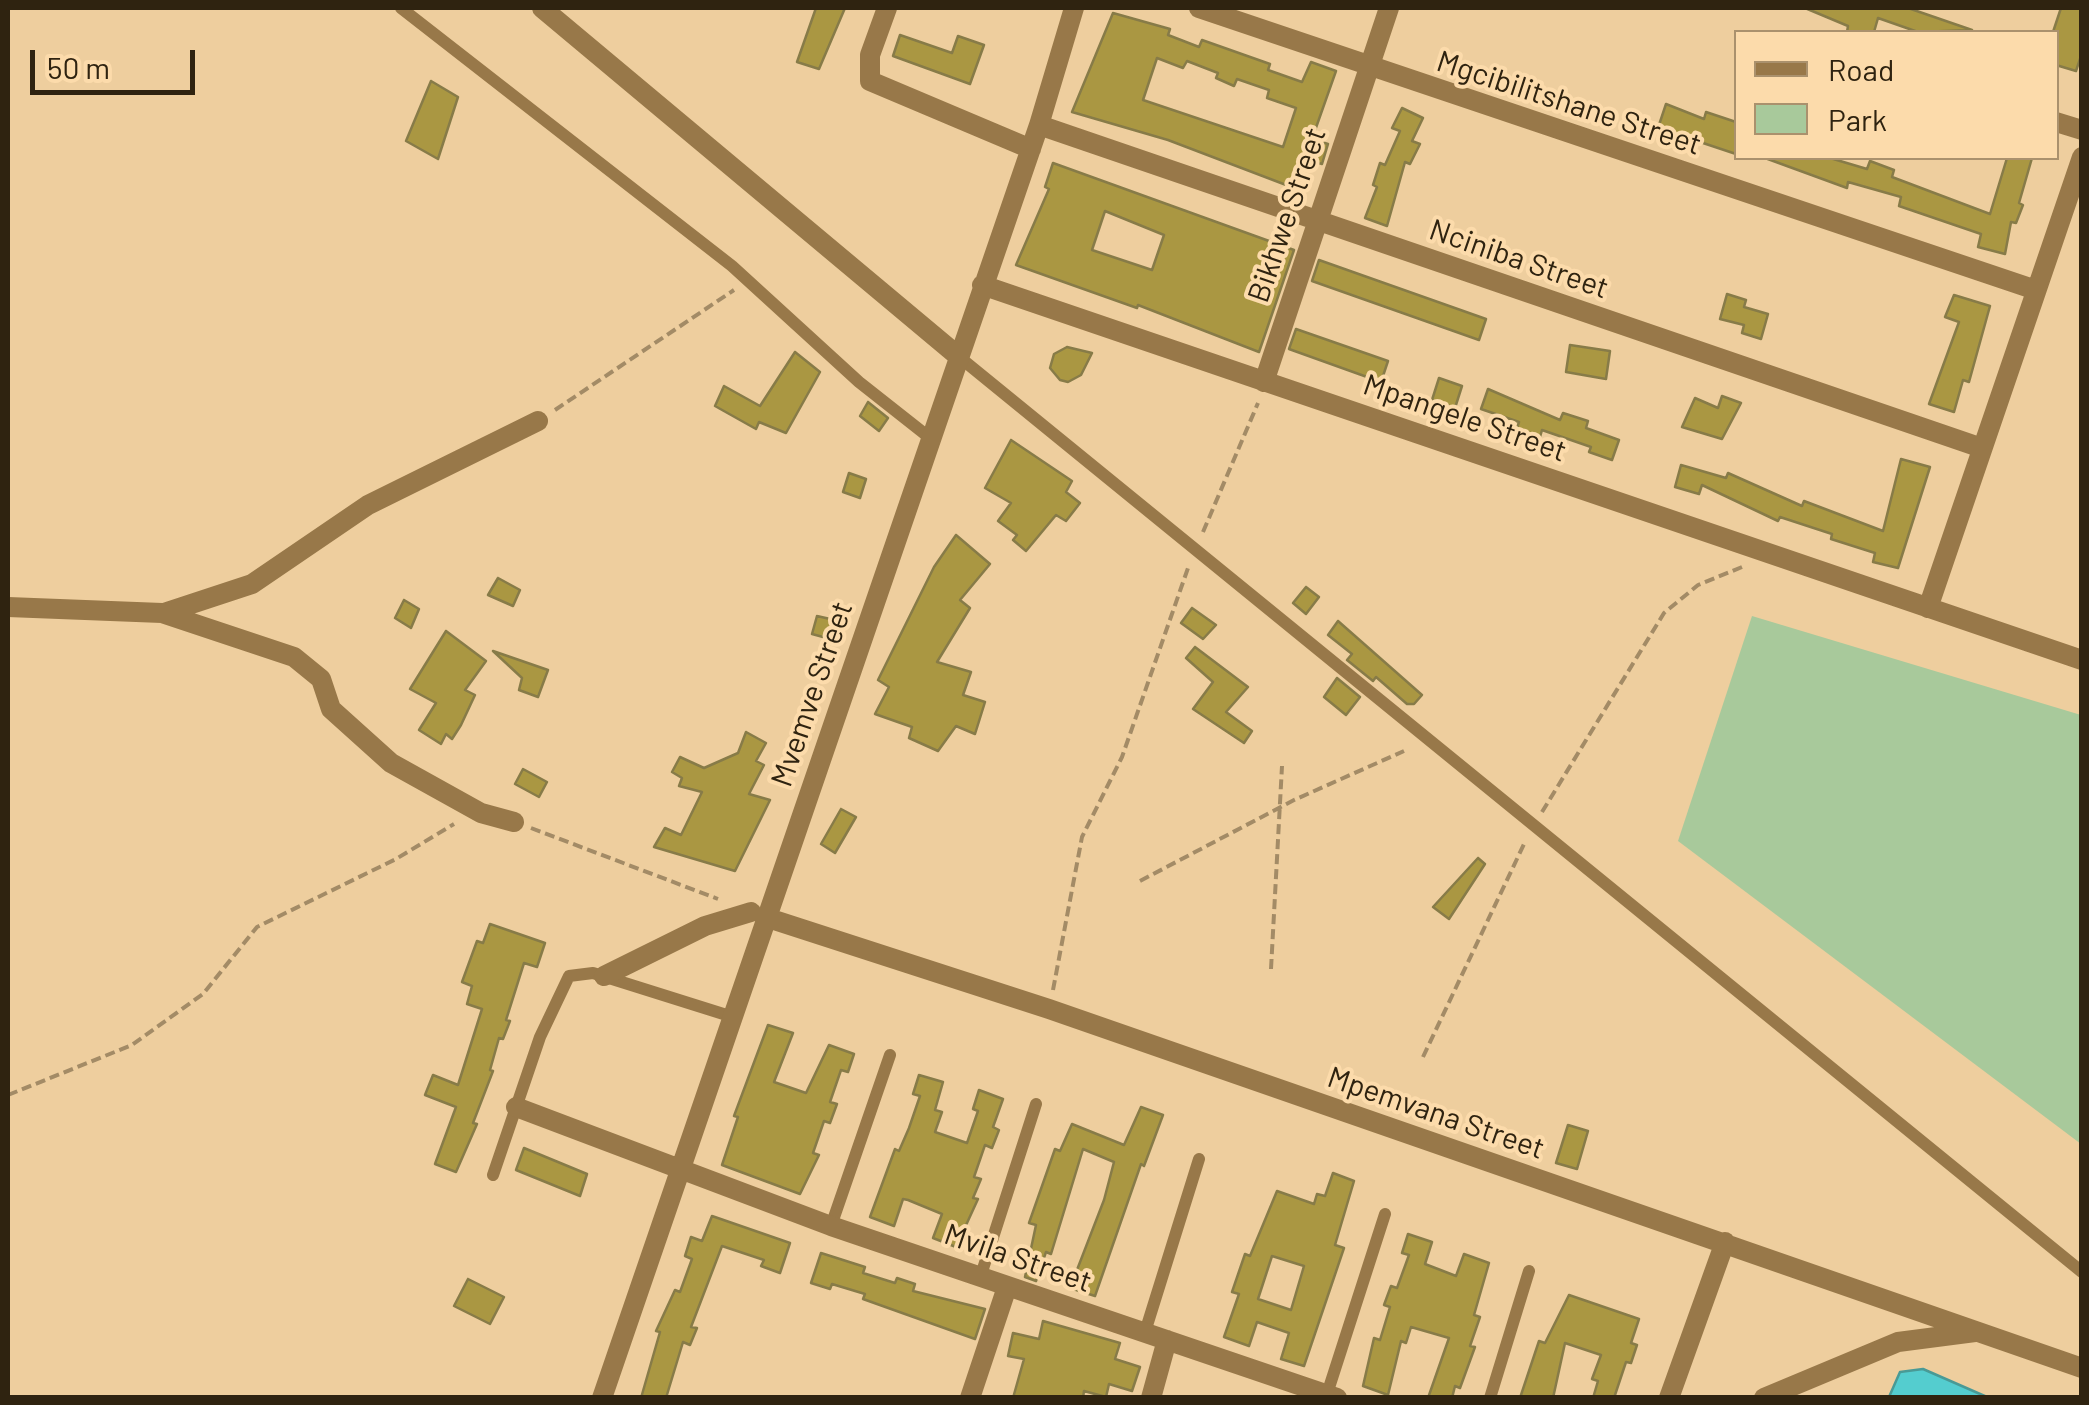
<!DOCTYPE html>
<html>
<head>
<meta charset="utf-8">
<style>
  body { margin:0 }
  #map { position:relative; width:2089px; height:1405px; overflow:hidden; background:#eece9e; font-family:Barlow,sans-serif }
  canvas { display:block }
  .frame { position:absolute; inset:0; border:10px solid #2f2310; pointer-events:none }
  .legend { position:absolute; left:1734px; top:30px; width:325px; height:130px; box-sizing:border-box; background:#fcdbab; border:2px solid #aa916d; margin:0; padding:12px 18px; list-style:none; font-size:30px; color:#2f2310 }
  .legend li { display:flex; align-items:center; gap:20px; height:50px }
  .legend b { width:50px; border:2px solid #aa916d }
  .scale { position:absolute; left:30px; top:50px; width:165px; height:45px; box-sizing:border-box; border:5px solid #2f2310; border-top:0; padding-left:12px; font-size:30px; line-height:35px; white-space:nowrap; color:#2f2310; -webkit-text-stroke:8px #fcdbab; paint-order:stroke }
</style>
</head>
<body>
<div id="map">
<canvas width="2089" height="1405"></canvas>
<div class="frame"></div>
<ul class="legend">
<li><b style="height:12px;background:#987849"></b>Road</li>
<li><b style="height:28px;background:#a8c99b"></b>Park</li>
</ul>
<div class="scale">50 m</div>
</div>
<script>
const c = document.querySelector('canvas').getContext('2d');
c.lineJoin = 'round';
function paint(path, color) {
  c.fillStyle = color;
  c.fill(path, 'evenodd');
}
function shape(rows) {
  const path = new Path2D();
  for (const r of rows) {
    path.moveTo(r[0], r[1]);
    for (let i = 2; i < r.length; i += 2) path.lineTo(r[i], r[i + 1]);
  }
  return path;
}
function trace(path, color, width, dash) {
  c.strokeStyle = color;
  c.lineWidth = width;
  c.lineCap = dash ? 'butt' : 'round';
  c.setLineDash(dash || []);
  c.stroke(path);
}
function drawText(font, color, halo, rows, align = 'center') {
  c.font = font + ' Barlow,sans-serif';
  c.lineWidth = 8;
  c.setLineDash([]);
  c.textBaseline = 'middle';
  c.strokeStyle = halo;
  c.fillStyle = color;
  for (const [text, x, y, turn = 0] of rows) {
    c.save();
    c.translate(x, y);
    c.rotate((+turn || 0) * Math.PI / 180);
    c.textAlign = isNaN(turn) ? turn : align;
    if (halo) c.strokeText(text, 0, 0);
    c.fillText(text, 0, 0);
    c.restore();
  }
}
paint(shape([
  [1752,616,2081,715,2081,1144,1678,841]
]), '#a8c99b');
const water = shape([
  [1923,1369,1987,1397,1889,1397,1900,1372,1923,1369]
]);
paint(water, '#54cdcf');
trace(water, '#499a96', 2.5);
const building = shape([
  [816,8,845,8,819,69,797,62,816,8],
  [1805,8,1908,8,1972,30,1918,32,1878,18,1874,32,1847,32,1848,26,1805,8],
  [2061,8,2082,8,2082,53,2076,71,2056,65,2056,32,2053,32,2061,8],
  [1113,13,1170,29,1168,35,1199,47,1202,40,1270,64,1268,70,1302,82,1311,62,1336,71,1312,139,1328,144,1322,164,1303,158,1294,188,1168,140,1072,112,1113,13],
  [1157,58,1183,68,1187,61,1218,73,1216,78,1234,86,1237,79,1269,90,1267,98,1296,108,1283,147,1143,100,1157,58],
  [900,35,952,53,958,36,984,45,970,84,893,56,900,35],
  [431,81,458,97,438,159,406,141,431,81],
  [1666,104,1704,119,1706,112,1736,122,1736,154,1658,128,1666,104],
  [1402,108,1423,118,1412,141,1420,144,1410,164,1405,162,1387,226,1365,218,1377,187,1373,185,1380,163,1385,165,1400,131,1392,128,1402,108],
  [1765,158,1830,158,1867,169,1870,161,1894,170,1892,177,1990,214,2007,158,2032,158,2019,203,2023,205,2016,223,2011,222,2005,254,1978,247,1981,234,1899,206,1901,197,1848,182,1847,188,1765,158],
  [1053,163,1294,250,1259,352,1138,305,1137,308,1016,265,1049,189,1045,187,1053,163],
  [1105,211,1164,235,1152,270,1092,250,1105,211],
  [1319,260,1486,319,1479,340,1312,281,1319,260],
  [1727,294,1746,300,1744,307,1768,314,1761,339,1742,333,1744,325,1720,319,1727,294],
  [1954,295,1990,306,1969,382,1963,380,1954,412,1929,404,1959,322,1945,317,1954,295],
  [1296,329,1388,361,1381,382,1289,349,1296,329],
  [1570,345,1610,351,1606,379,1566,372,1570,345],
  [1067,347,1092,353,1081,375,1068,382,1060,380,1050,368,1054,354,1067,347],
  [795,352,820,372,786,433,759,422,756,429,715,406,724,386,760,406,795,352],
  [1439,378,1462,386,1455,408,1432,400,1439,378],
  [1488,389,1560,420,1563,413,1588,421,1586,428,1619,440,1612,460,1589,452,1591,447,1542,430,1540,437,1517,428,1519,422,1481,409,1488,389],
  [1722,396,1741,403,1722,439,1682,427,1695,398,1718,408,1722,396],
  [868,402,888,418,879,431,860,416,868,402],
  [1011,440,1072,481,1066,492,1080,503,1066,521,1056,515,1026,551,1013,540,1017,535,998,521,1011,503,985,488,1011,440],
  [1901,459,1930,467,1898,568,1873,562,1875,553,1831,539,1832,534,1780,517,1778,521,1702,485,1699,494,1675,487,1681,465,1726,478,1728,473,1802,506,1804,501,1883,531,1901,459],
  [849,473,866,479,860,498,843,492,849,473],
  [956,535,990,564,960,600,970,608,937,662,971,672,963,695,985,702,975,734,956,726,938,751,909,738,912,727,875,714,889,687,878,680,934,567,956,535],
  [498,578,520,590,513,606,488,595,498,578],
  [1306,587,1319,597,1306,614,1293,603,1306,587],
  [404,600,419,609,411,628,395,618,404,600],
  [1192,608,1216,625,1203,639,1181,623,1192,608],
  [817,616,839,621,834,640,812,634,817,616],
  [1338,621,1422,695,1414,704,1407,704,1376,677,1373,681,1347,660,1352,654,1328,635,1338,621],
  [446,631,486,661,465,690,475,695,461,725,452,739,446,734,441,744,419,730,436,703,410,689,446,631],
  [1195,647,1248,687,1226,712,1252,731,1244,743,1193,709,1213,682,1186,658,1195,647],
  [493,651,548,670,538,697,519,690,522,678,493,651],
  [1337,678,1360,697,1346,715,1324,697,1337,678],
  [746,732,766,743,756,761,764,765,749,794,770,800,735,871,654,847,665,828,681,835,702,792,679,786,682,778,672,772,680,757,704,768,738,753,746,732],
  [523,769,547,782,539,797,515,784,523,769],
  [841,809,856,817,835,853,821,844,841,809],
  [1478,858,1485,864,1449,919,1433,907,1478,858],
  [490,924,545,943,537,967,524,963,506,1020,510,1021,503,1039,499,1038,490,1070,493,1071,473,1123,477,1124,456,1172,435,1164,456,1107,425,1095,433,1075,458,1085,482,1009,467,1004,472,986,462,982,477,941,483,943,490,924],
  [768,1025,793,1033,774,1082,806,1093,829,1045,854,1054,848,1072,841,1070,830,1102,837,1104,830,1123,824,1121,813,1153,819,1155,800,1194,722,1165,738,1117,734,1116,768,1025],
  [919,1075,943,1082,935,1110,942,1112,935,1132,967,1143,978,1111,973,1109,979,1090,1003,1099,993,1127,999,1130,992,1148,985,1145,974,1177,981,1179,973,1198,978,1199,956,1247,933,1238,942,1214,908,1200,903,1199,894,1226,870,1217,895,1149,899,1151,909,1128,920,1096,913,1094,919,1075],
  [1141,1107,1163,1115,1144,1166,1141,1164,1095,1296,1070,1288,1104,1200,1114,1162,1083,1149,1051,1254,1046,1252,1036,1281,1025,1277,1036,1225,1029,1223,1055,1149,1060,1151,1072,1124,1124,1145,1141,1107],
  [1568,1125,1588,1131,1577,1169,1556,1163,1568,1125],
  [524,1148,587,1174,580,1196,516,1170,524,1148],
  [1333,1173,1354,1181,1335,1245,1344,1248,1304,1366,1281,1359,1289,1333,1257,1322,1249,1346,1224,1337,1239,1294,1232,1292,1245,1254,1250,1256,1277,1191,1314,1204,1317,1194,1325,1196,1333,1173],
  [1272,1256,1304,1266,1291,1310,1258,1299,1272,1256],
  [712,1216,790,1243,780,1273,761,1266,764,1260,722,1246,691,1327,697,1328,690,1345,683,1342,666,1398,641,1398,660,1332,656,1331,675,1290,680,1292,692,1259,685,1256,691,1237,702,1241,712,1216],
  [1408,1234,1432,1242,1425,1264,1456,1276,1464,1254,1489,1263,1474,1315,1480,1317,1470,1346,1475,1347,1460,1388,1455,1386,1452,1398,1428,1398,1449,1338,1411,1327,1406,1343,1401,1341,1388,1395,1363,1386,1374,1338,1380,1340,1390,1307,1384,1305,1391,1286,1397,1288,1409,1255,1402,1253,1408,1234],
  [821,1253,865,1267,863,1273,895,1283,897,1278,915,1284,913,1291,985,1309,975,1339,863,1299,865,1294,832,1284,830,1289,811,1283,821,1253],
  [468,1279,504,1297,490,1324,454,1306,468,1279],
  [1569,1295,1639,1319,1631,1343,1637,1345,1631,1363,1626,1362,1614,1398,1593,1398,1598,1381,1592,1379,1601,1355,1565,1343,1553,1398,1520,1398,1539,1341,1545,1343,1569,1295],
  [1043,1321,1120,1343,1115,1359,1140,1367,1132,1391,1109,1384,1106,1397,1084,1391,1083,1398,1013,1398,1024,1359,1008,1356,1013,1333,1039,1339,1043,1321]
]);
paint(building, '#aa9742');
trace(building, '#877b48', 2.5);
trace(shape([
  [555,410,734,290],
  [1203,532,1258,403],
  [1542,812,1664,613,1698,585,1742,567],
  [531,828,718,899],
  [1140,881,1294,800,1404,751],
  [1271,969,1282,766],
  [1053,990,1082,837,1122,757,1188,568],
  [1423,1057,1525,842],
  [8,1095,132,1045,203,994,257,927,396,859,454,824]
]), '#a38b66', 4, [10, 5]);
trace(shape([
  [401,8,732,266,859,382,930,438],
  [958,356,2082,1272],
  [493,1175,540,1037,569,976,593,973,733,1017],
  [831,1226,890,1055],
  [980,1278,1036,1104],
  [1145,1332,1199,1159],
  [1327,1394,1385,1214],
  [1490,1398,1529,1271]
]), '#987849', 12);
trace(shape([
  [542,8,958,356],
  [887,8,870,55,870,81,1031,149],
  [1199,8,2036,290],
  [2056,122,2082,130],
  [1039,125,1979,447],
  [982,285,2082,660],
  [1264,382,1389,8],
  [8,607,162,613,294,657,321,679,331,709,391,763,481,813,514,822],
  [1928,608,2082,157],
  [164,613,252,584,368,505,538,421],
  [768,918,1049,1009,2082,1368],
  [604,976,705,926,751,912],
  [516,1107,831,1226,1337,1398],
  [602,1398,1039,125,1074,8],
  [970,1398,1007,1287],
  [1151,1398,1167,1340],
  [1669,1398,1725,1242],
  [1764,1398,1898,1342,1975,1332]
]), '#987849', 20);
drawText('30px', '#2f2310', '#fcdbab', [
  ["Mgcibilitshane Street",1569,103,18],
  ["Bikhwe Street",1287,215,-71],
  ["Nciniba Street",1519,259,19],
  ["Mpangele Street",1465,418,19],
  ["Mvemve Street",812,694,-71],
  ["Mpemvana Street",1436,1113,19],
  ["Mvila Street",1018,1258,19]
]);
</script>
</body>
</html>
